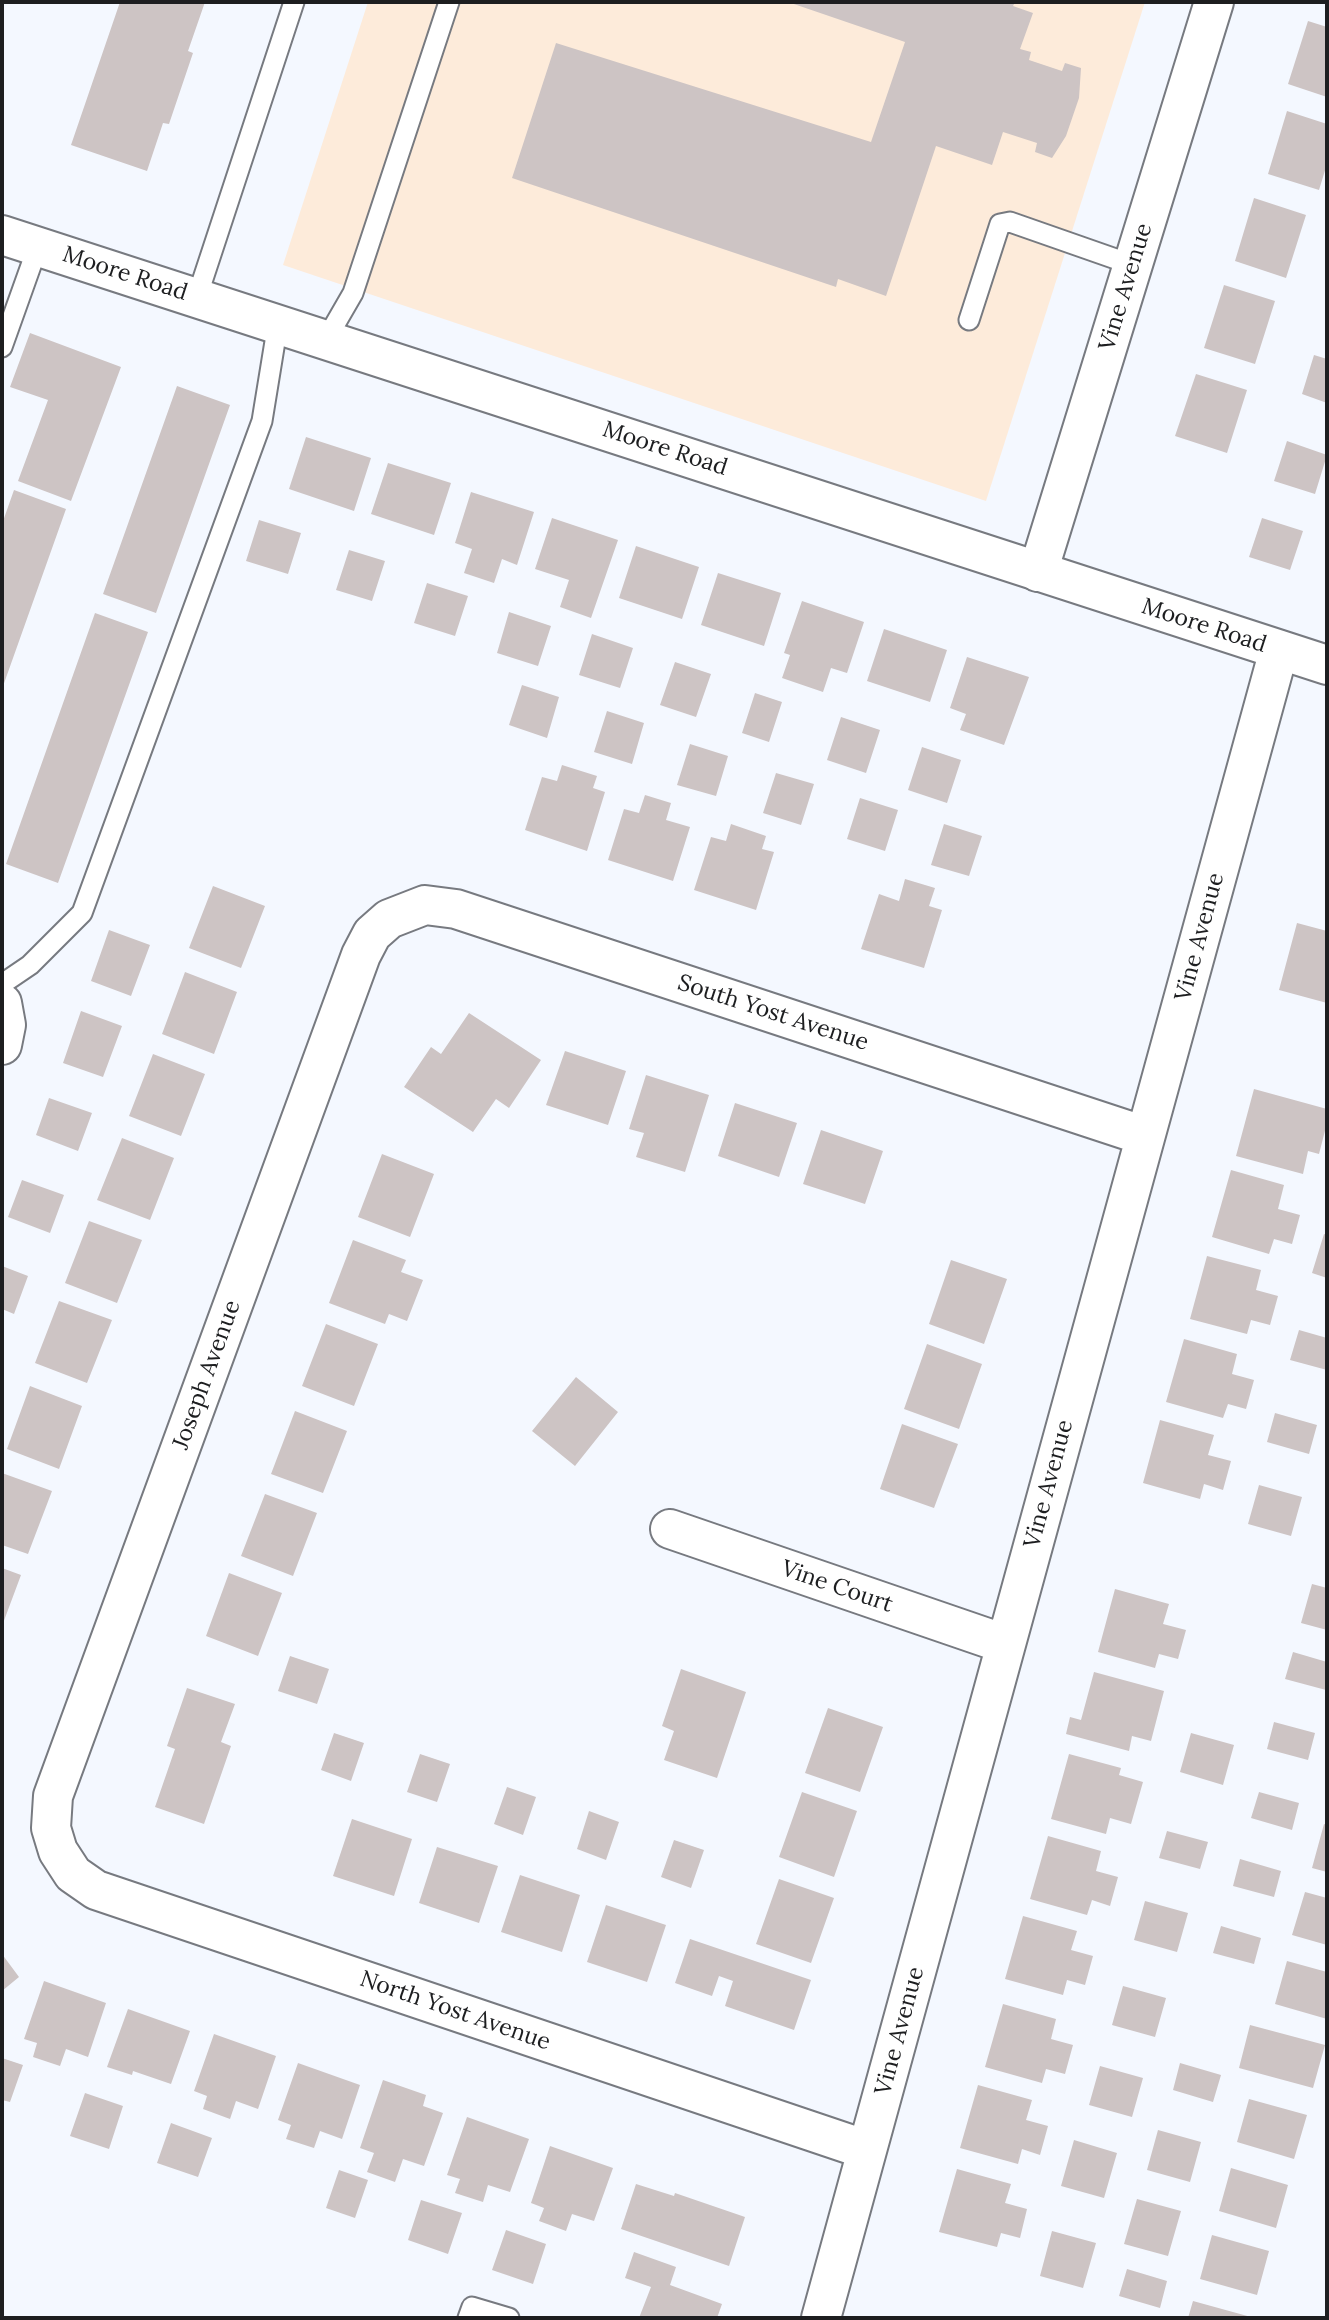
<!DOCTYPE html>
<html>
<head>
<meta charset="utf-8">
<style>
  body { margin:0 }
  #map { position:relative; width:1329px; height:2320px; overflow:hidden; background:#f4f8ff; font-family:Lora,serif }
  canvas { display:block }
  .frame { position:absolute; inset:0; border:4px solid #1d1e20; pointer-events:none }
</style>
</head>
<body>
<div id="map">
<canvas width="1329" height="2320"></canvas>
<div class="frame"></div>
</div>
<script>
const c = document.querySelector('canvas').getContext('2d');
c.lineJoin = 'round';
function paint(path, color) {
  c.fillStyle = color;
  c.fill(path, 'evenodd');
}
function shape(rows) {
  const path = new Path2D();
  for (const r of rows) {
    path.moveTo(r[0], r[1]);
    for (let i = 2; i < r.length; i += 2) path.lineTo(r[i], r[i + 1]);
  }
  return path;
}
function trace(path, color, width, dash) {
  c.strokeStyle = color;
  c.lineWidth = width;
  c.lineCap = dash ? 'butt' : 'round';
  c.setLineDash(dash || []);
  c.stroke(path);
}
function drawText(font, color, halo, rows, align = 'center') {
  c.font = font + ' Lora,serif';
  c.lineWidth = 6;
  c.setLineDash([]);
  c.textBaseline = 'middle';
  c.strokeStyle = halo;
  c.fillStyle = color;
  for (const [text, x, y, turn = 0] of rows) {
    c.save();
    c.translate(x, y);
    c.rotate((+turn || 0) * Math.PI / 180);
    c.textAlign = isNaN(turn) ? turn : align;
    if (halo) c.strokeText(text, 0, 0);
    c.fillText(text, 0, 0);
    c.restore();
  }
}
paint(shape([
  [368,2,1145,2,986,501,283,265]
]), '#fdebda');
paint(shape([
  [120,2,205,2,188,51,193,53,169,124,163,123,147,171,71,145],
  [788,2,1015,2,1013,6,1033,13,1020,49,1031,52,1029,60,1062,71,1065,63,1081,68,1079,98,1066,136,1052,158,1035,152,1037,143,1003,132,992,165,936,146,886,296,838,279,836,287,512,178,556,43,871,142,905,42],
  [1308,21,1327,27,1327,97,1288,84],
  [1287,111,1327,124,1327,164,1319,190,1268,174],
  [1254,198,1306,215,1286,278,1235,261],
  [1224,285,1275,301,1255,364,1204,348],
  [30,333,121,367,71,501,18,481,48,400,10,387],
  [1314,355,1327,359,1327,403,1302,394],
  [1196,374,1247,390,1227,453,1175,436],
  [177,386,230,405,156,613,103,594],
  [306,437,371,458,354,511,289,489],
  [1287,441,1327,455,1315,494,1274,481],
  [388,463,451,483,434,535,371,514],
  [14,490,66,509,2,689,2,524],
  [471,492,534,512,517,565,502,559,494,583,464,573,472,549,455,543],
  [552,518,618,540,591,618,560,607,569,580,535,569],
  [1262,518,1303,531,1290,570,1249,557],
  [259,520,301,533,288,574,246,561],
  [636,546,699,567,682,619,619,598],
  [349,550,385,561,372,601,336,590],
  [718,573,781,593,764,646,701,625],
  [427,583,468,596,455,636,414,623],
  [802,601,864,622,847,673,831,668,823,692,782,678,790,655,784,653],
  [509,612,551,626,538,666,497,653],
  [95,613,148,632,58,883,6,864],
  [884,629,947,650,930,702,867,681],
  [592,634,633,648,620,688,579,675],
  [967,657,1029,677,1004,745,960,730,966,714,950,708],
  [675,662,711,674,696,717,660,705],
  [522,685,559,697,547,738,509,725],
  [755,693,782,702,769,742,742,733],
  [607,711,644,723,632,764,594,752],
  [841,717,880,730,866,773,827,760],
  [690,744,728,756,716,796,677,785],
  [922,747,961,760,947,803,908,790],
  [562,765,597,776,593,788,605,792,587,851,525,830,542,777,557,781],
  [776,773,814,784,801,825,763,813],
  [645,795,671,803,666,820,690,827,673,881,608,860,624,809,639,813],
  [860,798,898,810,885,851,847,839],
  [731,824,766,836,762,849,774,852,756,910,694,890,711,837,726,841],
  [944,824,982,836,969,876,931,865],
  [905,879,935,888,929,906,942,910,924,968,861,949,879,894,899,901],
  [213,886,265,906,241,968,189,948],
  [1297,923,1327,931,1327,1003,1279,990],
  [109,930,150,945,131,996,91,981],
  [185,972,237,992,214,1054,162,1034],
  [81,1011,122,1026,103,1077,63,1063],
  [469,1013,541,1060,509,1108,496,1099,473,1132,404,1087,431,1047,441,1054],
  [565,1051,626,1071,608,1125,546,1105],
  [153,1054,205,1074,181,1136,129,1116],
  [646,1075,709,1095,685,1172,636,1157,644,1133,629,1129],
  [1254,1089,1327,1109,1327,1123,1319,1154,1308,1151,1303,1174,1236,1156],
  [49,1098,92,1113,78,1151,36,1135],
  [735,1103,797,1123,779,1177,718,1156],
  [821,1130,883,1151,865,1204,803,1184],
  [122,1138,174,1158,150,1220,97,1200],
  [382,1154,434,1174,410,1237,358,1217],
  [1231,1170,1284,1185,1278,1209,1300,1215,1292,1244,1274,1239,1269,1254,1212,1237],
  [22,1180,64,1195,50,1233,8,1217],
  [89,1221,142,1240,117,1303,65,1283],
  [1324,1234,1327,1235,1327,1278,1312,1273],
  [353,1240,406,1260,401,1272,423,1280,407,1321,389,1314,385,1324,329,1303],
  [1207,1256,1261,1270,1256,1290,1278,1296,1270,1325,1251,1320,1247,1334,1190,1319],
  [951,1260,1007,1279,984,1344,929,1324],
  [2,1266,28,1276,14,1314,2,1309],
  [59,1301,112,1320,87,1383,35,1363],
  [326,1324,378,1344,354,1406,302,1386],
  [1299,1330,1327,1338,1327,1370,1290,1360],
  [1184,1339,1237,1354,1232,1374,1254,1380,1246,1409,1228,1404,1223,1418,1166,1402],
  [927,1344,982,1364,959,1429,904,1409],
  [576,1377,618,1412,575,1466,532,1431],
  [30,1386,82,1406,59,1469,7,1449],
  [295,1411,347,1431,323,1493,271,1474],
  [1275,1413,1317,1425,1309,1454,1267,1442],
  [1160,1420,1214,1435,1208,1455,1231,1461,1223,1490,1204,1484,1200,1499,1143,1483],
  [902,1424,958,1444,934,1508,880,1489],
  [2,1473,52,1491,28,1554,2,1545],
  [1259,1485,1302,1497,1291,1536,1248,1524],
  [265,1494,317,1513,293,1576,241,1556],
  [2,1568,21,1575,2,1626],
  [229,1573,282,1593,258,1656,206,1636],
  [1312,1584,1327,1588,1327,1630,1301,1623],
  [1115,1589,1169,1604,1163,1624,1186,1630,1178,1659,1159,1654,1155,1668,1098,1652],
  [1293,1652,1327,1662,1326,1690,1285,1679],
  [290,1656,329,1669,317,1704,278,1691],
  [681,1669,746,1692,717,1778,664,1760,674,1731,662,1726],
  [1094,1672,1164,1691,1151,1741,1132,1736,1129,1751,1066,1734,1070,1717,1081,1720],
  [187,1688,235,1704,221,1742,231,1746,204,1824,155,1807,175,1749,167,1746],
  [828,1708,883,1727,860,1792,805,1773],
  [1274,1722,1315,1733,1308,1760,1267,1749],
  [334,1733,364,1743,351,1781,321,1770],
  [1191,1733,1234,1745,1223,1785,1180,1772],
  [420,1754,450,1764,437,1802,407,1792],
  [1069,1754,1121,1768,1119,1775,1143,1782,1131,1824,1110,1818,1106,1834,1051,1819],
  [507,1787,536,1797,523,1835,494,1824],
  [802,1792,857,1811,834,1877,779,1857],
  [1259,1792,1299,1803,1292,1830,1251,1818],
  [589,1811,619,1822,606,1860,577,1849],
  [352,1819,412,1839,394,1896,333,1876],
  [1324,1824,1327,1825,1327,1872,1312,1868],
  [1167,1831,1208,1842,1200,1869,1159,1858],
  [1048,1836,1101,1851,1096,1871,1118,1877,1110,1906,1092,1900,1087,1915,1030,1899],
  [674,1840,704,1850,691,1888,661,1877],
  [437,1847,498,1866,479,1923,419,1903],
  [1240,1859,1281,1871,1274,1897,1233,1886],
  [520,1875,580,1895,562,1952,501,1932],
  [779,1879,834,1898,811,1963,756,1944],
  [1305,1892,1327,1898,1327,1945,1292,1935],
  [1145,1901,1188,1913,1177,1952,1134,1940],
  [606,1905,666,1925,647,1982,587,1962],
  [1023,1916,1077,1931,1071,1950,1093,1956,1085,1985,1067,1980,1063,1995,1005,1979],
  [1221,1926,1261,1938,1254,1964,1213,1953],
  [690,1939,811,1980,794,2030,725,2006,733,1981,719,1976,712,1996,675,1983],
  [2,1954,19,1977,2,1991],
  [1287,1961,1327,1972,1327,2019,1275,2004],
  [44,1981,106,2003,88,2057,66,2049,60,2066,33,2057,37,2043,24,2039],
  [1123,1986,1166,1998,1155,2037,1112,2025],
  [1003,2004,1056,2019,1051,2039,1073,2045,1065,2074,1046,2069,1042,2083,985,2067],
  [128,2009,190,2031,171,2084,133,2071,132,2075,107,2067],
  [1250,2025,1325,2045,1313,2088,1239,2068],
  [214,2034,276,2056,258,2109,236,2101,230,2119,203,2109,207,2096,194,2091],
  [2,2058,23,2065,10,2102,2,2100],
  [298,2063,360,2085,342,2139,320,2131,314,2148,286,2139,291,2125,278,2120],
  [1180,2063,1221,2075,1213,2102,1173,2090],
  [1100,2066,1143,2078,1132,2117,1089,2105],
  [383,2080,426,2095,423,2106,443,2113,424,2166,403,2159,395,2182,367,2172,374,2153,360,2148],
  [978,2085,1032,2100,1026,2120,1048,2126,1040,2155,1022,2149,1018,2164,960,2148],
  [85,2093,123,2106,109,2149,70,2136],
  [1249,2099,1307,2115,1294,2159,1237,2142],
  [467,2117,529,2139,510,2192,488,2185,483,2202,455,2193,460,2179,447,2175],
  [171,2123,212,2138,198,2177,157,2163],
  [1158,2130,1201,2142,1190,2182,1147,2170],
  [1074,2140,1117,2153,1104,2198,1061,2186],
  [550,2146,613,2168,594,2221,572,2214,566,2231,539,2221,544,2208,531,2203],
  [1231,2168,1288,2185,1276,2228,1219,2211],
  [957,2169,1011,2184,1005,2203,1027,2209,1020,2238,1001,2233,997,2247,939,2232],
  [339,2170,368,2180,355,2218,326,2208],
  [636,2184,674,2196,675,2193,745,2217,729,2266,621,2229],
  [1137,2199,1181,2211,1168,2256,1124,2244],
  [421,2200,462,2213,448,2254,408,2240],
  [506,2230,546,2244,533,2284,492,2270],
  [1052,2231,1096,2243,1083,2288,1040,2276],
  [1212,2235,1269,2251,1257,2295,1200,2279],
  [634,2252,676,2267,670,2285,722,2304,717,2318,639,2318,651,2287,625,2278],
  [1127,2269,1167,2281,1160,2308,1119,2296],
  [1193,2301,1251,2317,1251,2318,1188,2318]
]), '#cdc4c4');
const service = shape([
  [197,297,294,2],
  [969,320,1000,224,1010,222,1133,265],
  [327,338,353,293,449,2],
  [2,347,38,246],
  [2,984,30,965,82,913,262,421,278,323],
  [468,2318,472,2307,509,2318]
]);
const minor = shape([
  [1038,572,1214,2],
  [2,1003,6,1025,2,1045],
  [670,1529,1005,1644],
  [867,2150,96,1890,73,1874,58,1851,51,1828,53,1796,361,955,372,934,389,919,425,905,456,909,1145,1136],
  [821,2318,1279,650]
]);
const tertiary = shape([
  [2,235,1327,665]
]);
trace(service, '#777a80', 23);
trace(minor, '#777a80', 42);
trace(tertiary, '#777a80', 42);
trace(service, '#fff', 19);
trace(minor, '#fff', 38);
trace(tertiary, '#fff', 38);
drawText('23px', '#1d1e20', '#fff', [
  ["Moore Road",125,274,18],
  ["Vine Avenue",1126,287,-73],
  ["Moore Road",665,449,18],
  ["Moore Road",1204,626,18],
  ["Vine Avenue",1200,937,-75],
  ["South Yost Avenue",773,1013,18],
  ["Joseph Avenue",207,1375,-70],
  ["Vine Avenue",1049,1484,-75],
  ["Vine Court",837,1587,19],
  ["North Yost Avenue",455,2011,19],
  ["Vine Avenue",900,2031,-75]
]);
</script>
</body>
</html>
